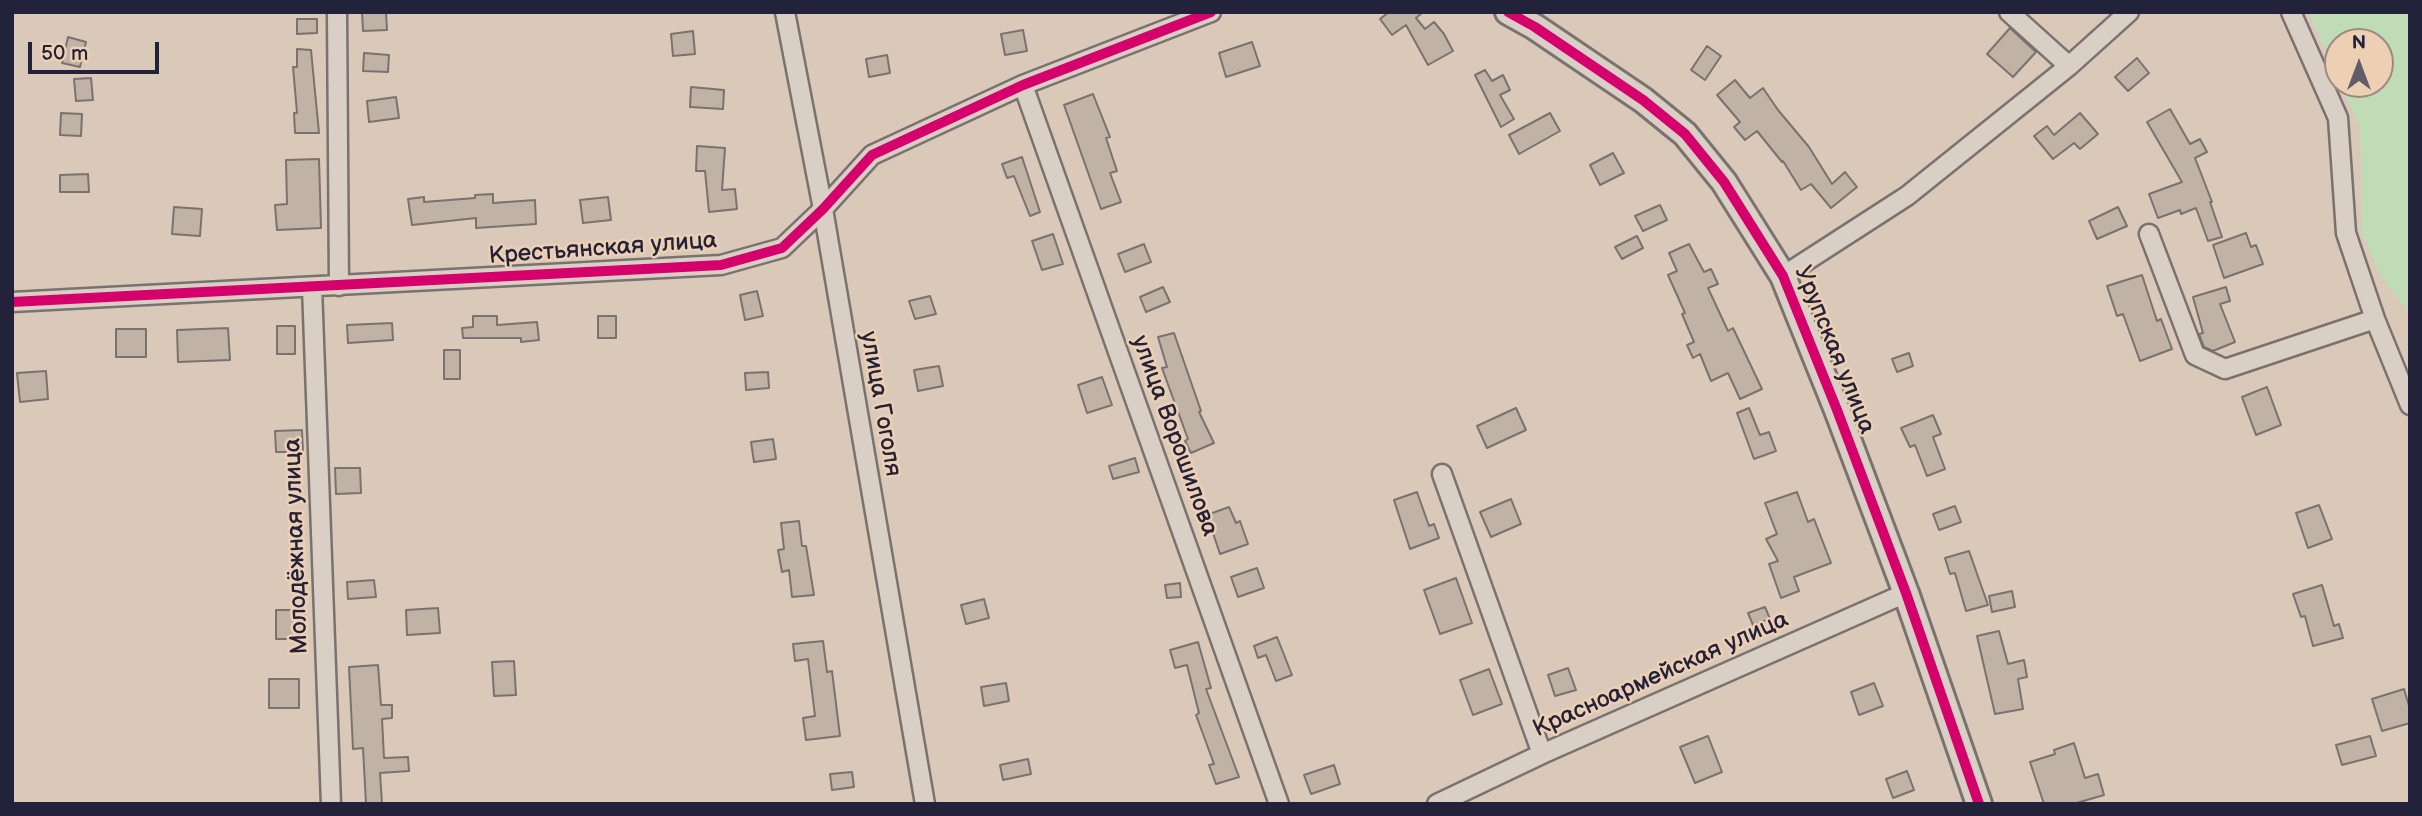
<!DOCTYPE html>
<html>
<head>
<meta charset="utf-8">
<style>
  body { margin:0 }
  #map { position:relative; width:2422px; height:816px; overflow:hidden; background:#dac9b9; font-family:"Balsamiq Sans",sans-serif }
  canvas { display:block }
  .frame { position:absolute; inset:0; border:14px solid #22223b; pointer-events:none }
  .north { position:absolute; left:2324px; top:28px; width:70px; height:70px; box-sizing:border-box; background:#edd0b4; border:2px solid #9c8a84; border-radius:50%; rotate:0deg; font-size:19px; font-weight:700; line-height:28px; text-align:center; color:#22223b }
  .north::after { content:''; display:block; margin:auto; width:24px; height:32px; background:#625c67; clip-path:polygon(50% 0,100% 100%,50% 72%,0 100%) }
  .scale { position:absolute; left:28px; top:42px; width:131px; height:32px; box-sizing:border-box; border:4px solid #22223b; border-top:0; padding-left:9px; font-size:21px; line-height:24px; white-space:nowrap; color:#22223b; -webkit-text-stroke:5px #edd0b4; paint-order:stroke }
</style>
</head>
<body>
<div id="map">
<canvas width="2422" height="816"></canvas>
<div class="frame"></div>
<div class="north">N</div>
<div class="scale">50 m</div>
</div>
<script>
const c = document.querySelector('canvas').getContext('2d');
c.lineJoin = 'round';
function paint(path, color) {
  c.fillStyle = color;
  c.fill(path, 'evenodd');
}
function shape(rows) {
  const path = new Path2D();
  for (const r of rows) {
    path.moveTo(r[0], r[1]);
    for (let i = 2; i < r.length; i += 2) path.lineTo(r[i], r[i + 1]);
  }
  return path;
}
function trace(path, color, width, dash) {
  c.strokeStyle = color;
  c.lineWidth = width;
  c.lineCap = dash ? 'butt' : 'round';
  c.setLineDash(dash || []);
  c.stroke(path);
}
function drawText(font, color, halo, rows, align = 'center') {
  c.font = font + ' "Balsamiq Sans",sans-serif';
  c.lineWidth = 5;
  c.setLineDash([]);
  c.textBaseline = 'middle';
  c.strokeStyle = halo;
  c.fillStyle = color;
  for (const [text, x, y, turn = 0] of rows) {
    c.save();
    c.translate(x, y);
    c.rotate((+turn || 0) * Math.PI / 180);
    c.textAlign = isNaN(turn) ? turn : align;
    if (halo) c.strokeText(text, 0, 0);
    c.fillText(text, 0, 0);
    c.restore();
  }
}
paint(shape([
  [2308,12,2410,12,2410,314,2380,275,2362,233,2360,127,2341,84,2380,84,2380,42,2338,42,2338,77]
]), '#c0dcb7');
const building = shape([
  [362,12,386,12,387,30,363,31,362,12],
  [1389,12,1423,12,1416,18,1425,29,1434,22,1444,34,1453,51,1428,65,1406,25,1392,35,1380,19,1389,12],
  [297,19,317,19,317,33,297,34,297,19],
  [2010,28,2036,52,2013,77,1987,54,2010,28],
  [1023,30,1027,51,1005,55,1001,34,1023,30],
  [693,31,695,54,673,56,671,34,693,31],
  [68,37,86,42,80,67,62,63,68,37],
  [1252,42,1260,66,1226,77,1219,53,1252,42],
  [1707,46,1721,56,1705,80,1691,70,1707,46],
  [297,49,311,50,319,133,295,133,294,113,297,113,293,67,297,67,297,49],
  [364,53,389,55,388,72,363,71,364,53],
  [887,55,890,73,869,77,866,59,887,55],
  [2137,58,2149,73,2128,91,2115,77,2137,58],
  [1485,70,1492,81,1503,75,1510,90,1500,95,1514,119,1501,127,1475,75,1485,70],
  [91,78,93,100,76,101,74,79,91,78],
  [1735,80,1750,98,1763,88,1778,110,1809,147,1832,184,1845,172,1857,187,1831,208,1811,184,1801,190,1783,161,1782,162,1757,131,1745,140,1734,127,1740,122,1717,95,1735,80],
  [691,87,724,90,723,109,690,107,691,87],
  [1093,94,1110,137,1106,138,1117,171,1110,173,1121,202,1101,209,1064,105,1093,94],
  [396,97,399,118,369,122,367,101,396,97],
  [2170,109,2190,144,2200,139,2207,152,2195,158,2212,202,2210,202,2222,237,2208,241,2196,208,2181,214,2180,210,2158,218,2149,194,2182,182,2147,122,2170,109],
  [61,113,82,114,81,136,60,135,61,113],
  [1550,113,1560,131,1519,154,1509,135,1550,113],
  [2080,113,2098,134,2080,149,2074,143,2053,159,2034,136,2047,126,2054,135,2080,113],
  [697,146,725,148,722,190,735,189,737,209,709,212,705,171,696,171,697,146],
  [1613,153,1624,173,1600,185,1590,165,1613,153],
  [1022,157,1040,212,1030,216,1014,176,1007,178,1002,164,1022,157],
  [319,159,321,228,277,230,275,205,287,204,286,160,319,159],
  [88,174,89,192,60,192,60,175,88,174],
  [493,194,493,203,535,200,536,224,476,228,476,218,412,225,408,199,424,197,424,202,475,198,475,195,493,194],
  [608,197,611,220,583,223,580,200,608,197],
  [1660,205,1667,220,1643,231,1635,216,1660,205],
  [174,207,202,209,200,236,172,234,174,207],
  [2118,207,2127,226,2097,239,2089,221,2118,207],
  [2246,233,2251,247,2256,245,2263,264,2224,278,2213,245,2246,233],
  [1053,234,1063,264,1042,270,1032,241,1053,234],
  [1637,236,1643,248,1622,259,1615,247,1637,236],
  [1144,244,1151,262,1125,272,1118,254,1144,244],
  [1689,244,1704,272,1711,269,1718,284,1708,288,1728,331,1733,328,1762,389,1740,399,1728,373,1711,381,1700,354,1693,358,1687,345,1694,342,1682,314,1685,313,1668,275,1677,271,1669,253,1689,244],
  [2142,275,2157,321,2161,319,2172,349,2140,361,2123,314,2117,316,2107,286,2142,275],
  [1163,287,1170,302,1146,312,1140,297,1163,287],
  [2226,287,2230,301,2220,304,2235,342,2213,351,2204,347,2199,334,2203,333,2193,297,2226,287],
  [757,291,763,316,745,320,740,295,757,291],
  [930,296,936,314,915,319,909,301,930,296],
  [473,316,497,316,497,325,537,322,539,340,521,342,521,338,463,338,462,328,473,327,473,316],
  [598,316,616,316,616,338,598,338,598,316],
  [392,323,393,340,348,343,347,325,392,323],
  [277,326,295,326,295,354,277,354,277,326],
  [228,328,230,360,178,362,177,330,228,328],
  [116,329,146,329,146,357,116,357,116,329],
  [1174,333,1201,411,1199,412,1214,443,1191,453,1185,441,1188,439,1162,368,1167,367,1158,337,1174,333],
  [444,350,460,350,460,379,444,379,444,350],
  [1909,353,1913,366,1897,372,1892,359,1909,353],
  [939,366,943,386,918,391,914,370,939,366],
  [46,371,48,399,20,402,17,373,46,371],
  [768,372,769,388,746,390,745,373,768,372],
  [1102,377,1112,405,1087,413,1078,385,1102,377],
  [2267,387,2281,425,2256,435,2242,397,2267,387],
  [1516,408,1526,430,1487,448,1477,426,1516,408],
  [1749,408,1760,435,1769,432,1776,451,1754,459,1737,413,1749,408],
  [1933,415,1941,434,1933,437,1945,469,1927,476,1915,445,1910,447,1901,428,1933,415],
  [302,430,303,452,276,452,275,431,302,430],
  [773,439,776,459,754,462,751,442,773,439],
  [1135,458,1139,472,1113,479,1109,466,1135,458],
  [335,468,360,468,361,493,336,494,335,468],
  [1417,492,1429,526,1434,524,1439,538,1410,549,1394,500,1417,492],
  [1797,492,1808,522,1814,519,1831,563,1794,577,1799,591,1781,598,1769,564,1778,561,1766,539,1777,534,1765,503,1797,492],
  [1511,499,1521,524,1491,537,1480,512,1511,499],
  [2319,505,2332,539,2308,548,2296,513,2319,505],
  [1955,506,1961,522,1939,530,1933,514,1955,506],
  [1229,507,1236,523,1240,521,1248,544,1220,554,1207,515,1229,507],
  [799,521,802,546,806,546,814,595,792,597,789,570,782,572,778,550,784,549,781,523,799,521],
  [1969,551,1988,605,1966,611,1955,573,1950,574,1945,558,1969,551],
  [1257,568,1264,588,1238,597,1231,577,1257,568],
  [1456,578,1472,623,1440,634,1424,590,1456,578],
  [374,580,376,597,348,599,347,582,374,580],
  [1180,583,1181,597,1167,598,1165,585,1180,583],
  [2322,585,2334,626,2339,624,2343,638,2313,646,2305,616,2301,617,2293,594,2322,585],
  [2012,591,2015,607,1992,612,1989,596,2012,591],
  [984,599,989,618,966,624,961,605,984,599],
  [1765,607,1770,619,1753,625,1748,613,1765,607],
  [438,608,440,633,407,635,406,610,438,608],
  [276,610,305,610,305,639,276,639,276,610],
  [1999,631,2008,664,2024,660,2027,677,2018,679,2023,709,1995,714,1977,636,1999,631],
  [1277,637,1292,675,1276,681,1266,655,1258,658,1254,646,1277,637],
  [823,641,827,672,832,671,840,736,806,740,803,718,815,716,808,659,795,661,793,644,823,641],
  [1198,642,1211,688,1206,689,1239,777,1216,784,1209,765,1214,764,1196,715,1199,713,1187,665,1175,668,1170,650,1198,642],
  [514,661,516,695,494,696,492,662,514,661],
  [378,665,381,705,392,705,392,718,382,719,384,758,408,757,409,771,380,773,382,804,366,804,363,748,353,749,349,667,378,665],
  [1568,668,1576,690,1555,696,1548,675,1568,668],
  [1489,669,1502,704,1473,715,1460,680,1489,669],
  [269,679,299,679,299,708,269,708,269,679],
  [1006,683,1009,701,984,706,981,687,1006,683],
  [1874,683,1883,706,1859,715,1851,692,1874,683],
  [2404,689,2410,709,2410,723,2382,731,2372,699,2404,689],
  [1708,736,1722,772,1695,783,1680,747,1708,736],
  [2370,736,2376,756,2342,765,2336,745,2370,736],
  [2074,743,2085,778,2098,774,2104,795,2073,804,2044,804,2030,762,2055,754,2054,750,2074,743],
  [1028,759,1031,774,1003,780,1000,765,1028,759],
  [1334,765,1340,784,1311,794,1304,775,1334,765],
  [1907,771,1914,790,1893,798,1886,779,1907,771],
  [852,772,854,787,832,790,830,774,852,772]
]);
paint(building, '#c0b2a5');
trace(building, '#79726f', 2);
const street = shape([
  [337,12,339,286],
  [785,12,823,209,925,804],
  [2009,12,2069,66],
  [2291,12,2338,118,2346,233,2375,319,2410,405],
  [1023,85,1279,804],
  [2149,234,2195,355,2225,369,2375,319],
  [1783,276,1907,196,2069,66,2129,12],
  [312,287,331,804],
  [12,302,721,265,782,248,823,209,872,155,1023,85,1211,12],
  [1442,474,1542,754],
  [1437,804,1542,754,1906,593]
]);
const secondary = shape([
  [1508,12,1535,27,1643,100,1685,134,1724,182,1783,276,1837,410,1906,593,1979,804]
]);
trace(street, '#79726f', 23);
trace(secondary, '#79726f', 30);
trace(street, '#dacfc5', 18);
trace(secondary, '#dacfc5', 24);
trace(shape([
  [1508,12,1535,27,1643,100,1685,134,1724,182,1783,276,1837,410,1906,593,1979,804],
  [12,302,721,265,782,248,823,209,872,155,1023,85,1211,12]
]), '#d6006c', 10);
drawText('24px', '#22223b', '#edd0b4', [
  ["Крестьянская улица",603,249,-4],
  ["Урупская улица",1834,350,68],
  ["улица Гоголя",880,404,80],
  ["улица Ворошилова",1174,436,70],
  ["Молодёжная улица",297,546,-92],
  ["Красноармейская улица",1661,675,-24]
]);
</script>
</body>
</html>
